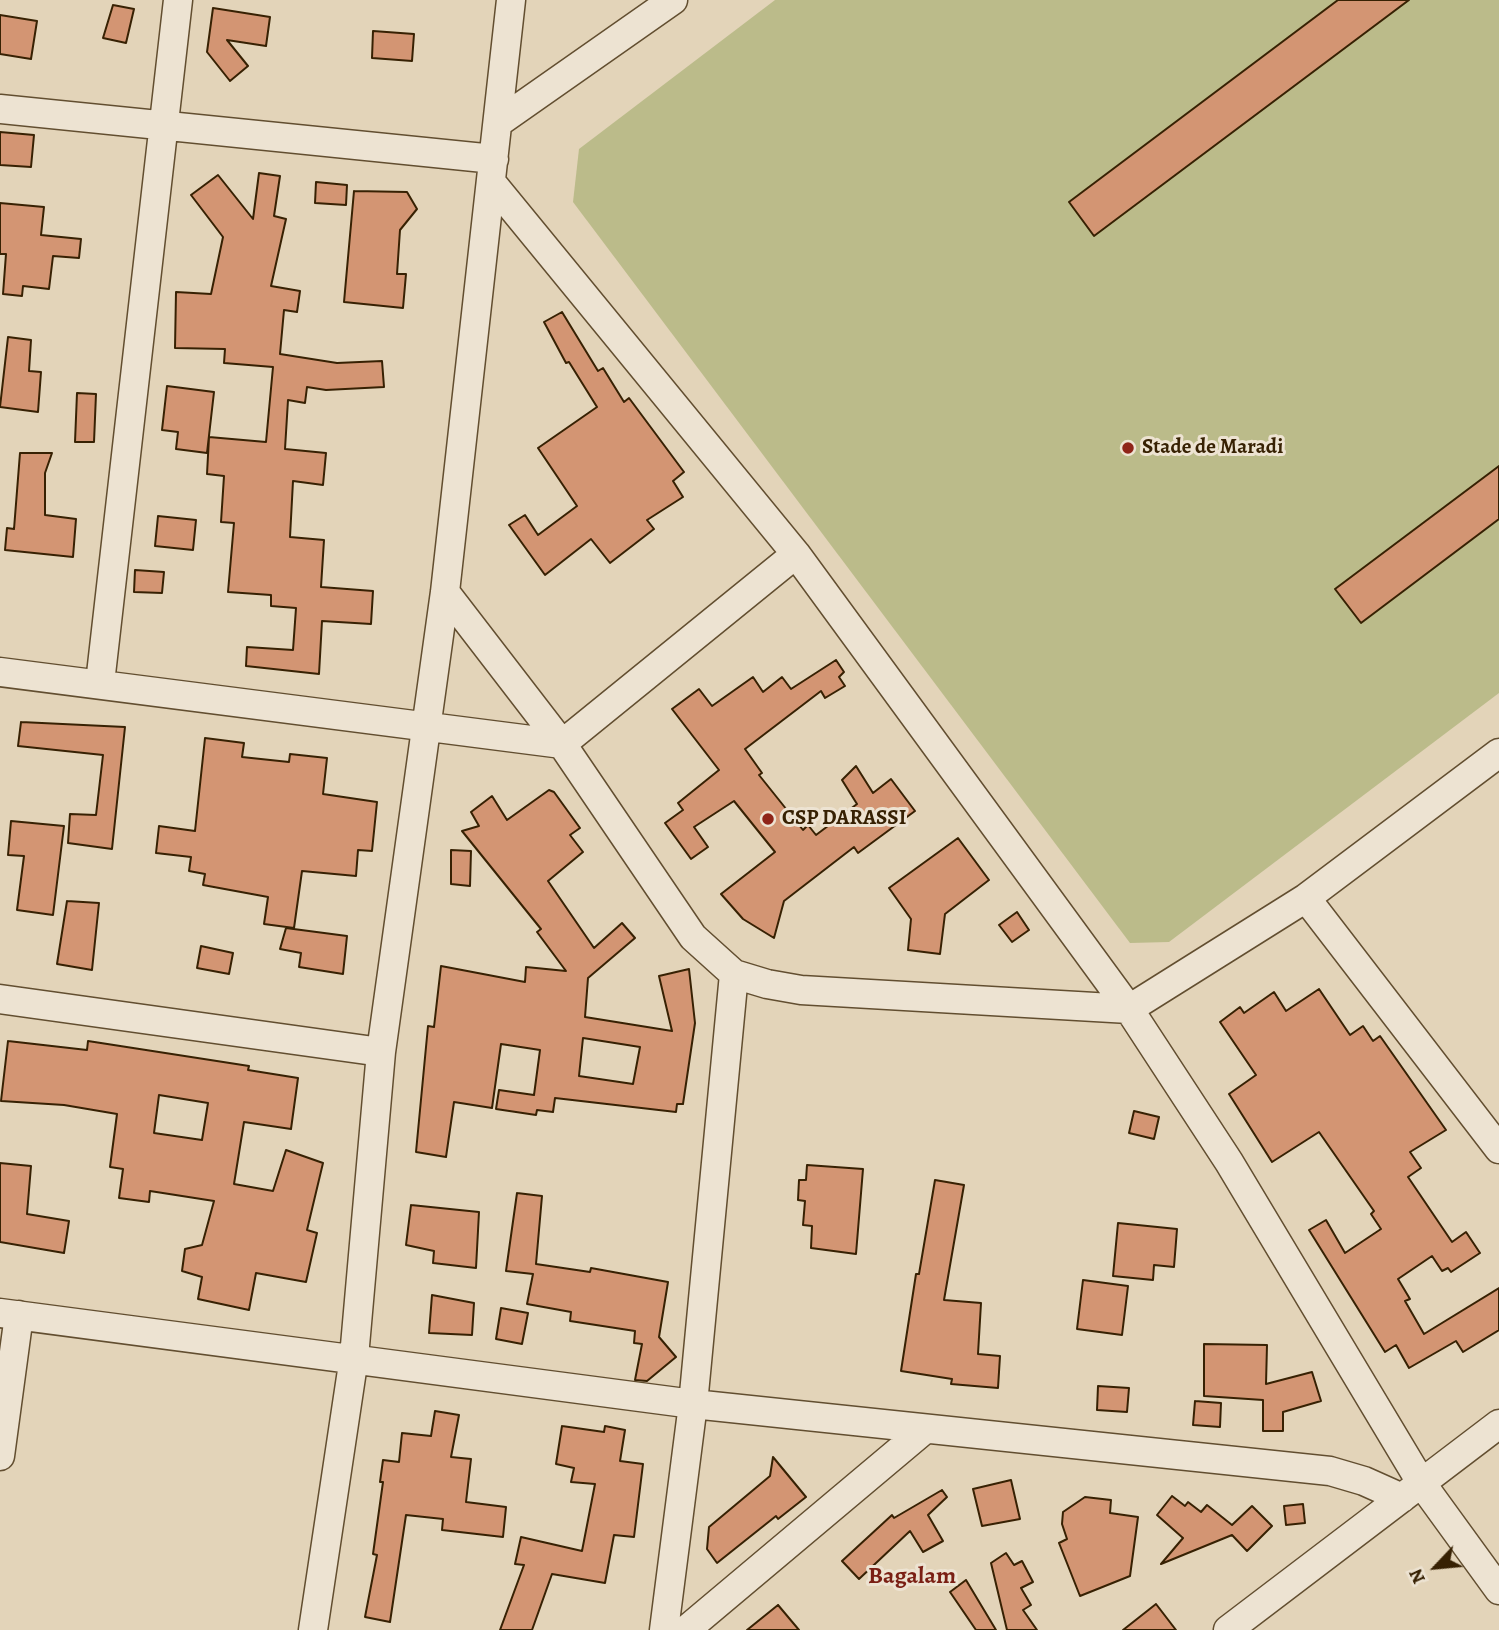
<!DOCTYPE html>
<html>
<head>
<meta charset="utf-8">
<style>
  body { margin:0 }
  #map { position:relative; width:1499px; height:1630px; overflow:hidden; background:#e3d4b9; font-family:Alegreya,serif }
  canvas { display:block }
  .north { position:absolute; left:1401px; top:1532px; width:70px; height:70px; -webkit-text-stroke:5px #ede3d2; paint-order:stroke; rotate:244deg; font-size:19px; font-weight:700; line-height:28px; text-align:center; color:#372103 }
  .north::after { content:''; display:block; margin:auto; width:24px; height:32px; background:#372103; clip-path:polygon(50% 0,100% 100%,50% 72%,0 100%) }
</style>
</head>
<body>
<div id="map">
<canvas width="1499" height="1630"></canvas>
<div class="north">N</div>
</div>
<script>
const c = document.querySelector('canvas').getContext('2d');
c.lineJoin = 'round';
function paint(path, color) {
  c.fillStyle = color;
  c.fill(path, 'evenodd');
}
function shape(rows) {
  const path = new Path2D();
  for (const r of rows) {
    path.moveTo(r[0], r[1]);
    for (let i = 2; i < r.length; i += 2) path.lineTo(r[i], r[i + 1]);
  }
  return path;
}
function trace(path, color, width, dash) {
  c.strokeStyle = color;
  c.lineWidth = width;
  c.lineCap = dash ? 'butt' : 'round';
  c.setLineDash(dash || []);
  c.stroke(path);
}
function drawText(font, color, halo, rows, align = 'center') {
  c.font = font + ' Alegreya,serif';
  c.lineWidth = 6;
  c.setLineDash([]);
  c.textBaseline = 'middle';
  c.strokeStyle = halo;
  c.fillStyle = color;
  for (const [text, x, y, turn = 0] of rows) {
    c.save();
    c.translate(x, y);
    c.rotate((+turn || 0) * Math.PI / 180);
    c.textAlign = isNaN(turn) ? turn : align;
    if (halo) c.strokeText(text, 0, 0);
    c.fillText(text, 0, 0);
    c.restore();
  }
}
paint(shape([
  [775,0,1499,0,1499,693,1169,942,1130,943,573,202,579,149]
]), '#bbbb8a');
const building = shape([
  [1338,0,1409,0,1094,236,1069,202,1338,0],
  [113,5,134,9,126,43,103,38,113,5],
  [213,8,270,17,266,46,227,40,248,66,230,81,207,52,213,8],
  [0,15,37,21,31,59,0,54,0,15],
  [373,31,414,34,412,61,372,58,373,31],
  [0,132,34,135,31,167,0,165,0,132],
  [259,173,280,176,274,216,286,219,271,286,300,291,297,312,284,310,280,354,337,363,382,361,384,387,326,390,307,387,305,403,288,400,285,449,326,453,323,485,293,481,290,537,324,540,321,587,373,591,371,624,322,621,319,674,246,666,247,647,293,650,296,608,271,606,271,595,228,592,234,523,221,522,224,476,207,474,209,437,266,442,273,367,224,363,225,349,175,348,176,292,211,294,223,237,191,195,218,175,253,219,259,173],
  [316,182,347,185,346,205,315,203,316,182],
  [354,191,407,192,417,209,400,230,397,274,406,274,403,308,344,302,354,191],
  [0,203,44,207,41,235,81,239,79,258,53,256,49,289,23,286,22,296,3,294,6,254,0,254,0,203],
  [562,312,598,371,603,368,624,402,629,398,684,472,673,481,683,497,647,520,654,529,610,563,591,539,545,575,509,525,525,515,538,535,577,506,538,448,597,407,569,362,566,363,544,322,562,312],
  [8,337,31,340,29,371,41,372,38,412,0,407,8,337],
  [167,386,214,392,207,453,176,449,178,432,162,430,167,386],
  [77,393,96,394,94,442,75,442,77,393],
  [20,453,52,453,45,473,45,515,76,519,73,557,5,550,7,528,14,529,20,453],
  [1499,466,1499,519,1361,623,1335,589,1499,466],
  [158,516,196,520,193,550,155,546,158,516],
  [135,570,164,572,162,593,134,592,135,570],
  [836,660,844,672,839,677,845,686,825,698,821,691,745,749,762,773,759,775,803,830,808,825,816,835,857,804,842,780,856,766,873,793,891,779,915,811,858,853,854,847,784,901,774,938,743,919,721,894,775,852,734,801,694,827,708,847,691,859,665,823,683,810,678,803,719,770,672,709,699,689,712,706,753,677,763,692,782,677,791,689,836,660],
  [21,722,125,727,112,849,68,843,70,814,96,815,103,755,18,746,21,722],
  [205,738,244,743,242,757,289,762,290,754,327,758,323,794,377,802,372,851,358,850,356,876,302,871,294,928,264,924,268,897,203,885,205,874,189,871,191,857,156,853,159,826,195,831,205,738],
  [549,790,554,792,580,828,570,835,583,852,548,881,594,948,622,923,635,938,588,978,585,1017,672,1031,659,976,689,969,695,1023,683,1104,677,1104,676,1112,555,1098,553,1112,537,1110,536,1115,496,1109,499,1090,534,1095,540,1050,501,1044,492,1108,454,1102,446,1157,416,1152,428,1026,434,1027,441,966,525,982,526,967,566,971,537,932,541,929,462,831,479,826,471,812,492,796,507,820,549,790],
  [583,1038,640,1047,633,1084,579,1076,583,1038],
  [11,821,64,826,53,915,17,910,24,856,8,855,11,821],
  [958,838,989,880,945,914,940,954,908,950,911,919,889,888,958,838],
  [451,850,471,851,470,886,451,884,451,850],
  [67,901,99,903,92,970,57,964,67,901],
  [1017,912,1029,930,1012,942,999,925,1017,912],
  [286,928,347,936,343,974,299,967,301,953,280,949,286,928],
  [201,946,233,953,229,974,197,968,201,946],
  [1319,989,1350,1035,1363,1026,1373,1041,1380,1036,1446,1130,1410,1152,1421,1168,1408,1177,1452,1242,1466,1232,1480,1253,1451,1272,1448,1268,1442,1271,1432,1256,1398,1279,1410,1299,1405,1301,1424,1334,1499,1288,1499,1330,1463,1352,1456,1341,1409,1368,1396,1345,1385,1352,1309,1230,1326,1220,1345,1253,1381,1229,1371,1214,1374,1211,1319,1132,1272,1162,1229,1094,1256,1075,1220,1022,1240,1007,1244,1013,1274,992,1286,1011,1319,989],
  [8,1041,87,1050,88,1041,249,1066,248,1070,298,1078,291,1129,244,1122,234,1184,273,1191,286,1150,323,1163,307,1230,317,1233,306,1282,256,1273,249,1310,198,1299,202,1277,182,1271,185,1249,202,1245,214,1201,150,1191,149,1202,119,1198,123,1169,110,1167,117,1114,64,1105,1,1101,8,1041],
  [159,1095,208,1103,202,1140,154,1133,159,1095],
  [1134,1111,1159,1117,1154,1139,1129,1133,1134,1111],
  [0,1163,31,1166,27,1214,69,1221,64,1253,0,1242,0,1163],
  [807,1165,863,1169,856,1254,811,1248,812,1226,803,1225,805,1201,798,1200,799,1180,806,1180,807,1165],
  [935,1180,964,1185,944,1300,981,1303,978,1354,1000,1356,998,1388,951,1384,952,1379,901,1371,916,1274,919,1274,935,1180],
  [517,1193,542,1196,536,1264,590,1272,591,1268,668,1282,659,1337,676,1357,647,1381,635,1380,642,1344,634,1343,635,1331,570,1321,571,1312,527,1304,533,1274,506,1271,517,1193],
  [411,1205,479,1212,476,1268,433,1263,434,1251,406,1245,411,1205],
  [1118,1223,1177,1229,1174,1267,1154,1265,1153,1280,1113,1276,1118,1223],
  [1083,1280,1128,1286,1122,1335,1077,1329,1083,1280],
  [432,1295,474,1303,472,1335,429,1333,432,1295],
  [501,1308,528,1313,522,1344,496,1339,501,1308],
  [1204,1344,1267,1345,1266,1384,1312,1372,1321,1401,1283,1412,1283,1431,1263,1431,1263,1400,1204,1396,1204,1344],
  [1098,1386,1129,1388,1127,1412,1097,1410,1098,1386],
  [1195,1401,1221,1403,1220,1427,1193,1425,1195,1401],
  [435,1411,459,1415,451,1457,471,1459,466,1502,506,1507,503,1537,442,1530,443,1519,406,1515,390,1622,365,1617,377,1555,373,1554,383,1482,380,1482,383,1460,399,1462,402,1433,431,1436,435,1411],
  [562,1426,604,1432,605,1426,625,1430,620,1461,643,1464,634,1537,614,1535,605,1583,552,1574,532,1630,500,1630,524,1565,515,1564,521,1537,582,1551,595,1484,571,1482,574,1468,556,1464,562,1426],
  [773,1457,806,1497,778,1519,776,1516,717,1563,707,1549,709,1527,770,1476,773,1457],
  [1011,1480,1020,1519,982,1526,973,1489,1011,1480],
  [942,1490,947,1497,928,1515,943,1541,923,1552,910,1531,859,1579,842,1561,892,1515,894,1518,942,1490],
  [1172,1496,1185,1506,1188,1502,1201,1512,1207,1505,1232,1525,1252,1506,1272,1526,1247,1551,1232,1535,1161,1564,1183,1538,1157,1515,1172,1496],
  [1085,1497,1111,1500,1110,1513,1138,1517,1130,1576,1080,1596,1059,1543,1067,1539,1062,1524,1063,1512,1085,1497],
  [1303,1504,1305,1523,1286,1525,1284,1506,1303,1504],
  [1006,1553,1014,1565,1022,1561,1033,1582,1021,1588,1031,1605,1023,1610,1037,1630,1007,1630,991,1563,1006,1553],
  [966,1580,996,1630,976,1630,950,1592,966,1580],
  [1156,1604,1176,1630,1123,1630,1156,1604],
  [778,1605,799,1630,747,1630,778,1605]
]);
paint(building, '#d39573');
trace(building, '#372103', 2);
const minor = shape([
  [0,109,494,159],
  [499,122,673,0],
  [492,183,796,554,1129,1009,1229,1162,1422,1484,1499,1590],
  [445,592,562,744,693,937,734,974,767,984,801,990,1129,1009,1306,898,1499,753],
  [0,672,562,744,796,554],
  [100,683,178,0],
  [1306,898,1499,1149],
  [0,999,381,1052],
  [0,1313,693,1404,1330,1471,1364,1481,1402,1498],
  [0,1456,19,1315],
  [313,1630,354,1357,381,1052,445,592,511,0],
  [664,1630,693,1404,734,974],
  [686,1630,924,1430],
  [1228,1630,1499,1424]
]);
trace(minor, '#624e30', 31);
trace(minor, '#ede3d2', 28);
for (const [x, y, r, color] of [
  [1128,448,7,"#8f2418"],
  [768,819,7,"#8f2418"]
]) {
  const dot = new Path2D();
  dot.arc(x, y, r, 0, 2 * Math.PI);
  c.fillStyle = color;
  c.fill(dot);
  trace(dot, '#ede3d2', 2.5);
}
drawText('bold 21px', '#372103', '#ede3d2', [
  ["Stade de Maradi",1142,448],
  ["CSP DARASSI",782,819]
], 'left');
drawText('bold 24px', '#7a1f14', '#ede3d2', [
  ["Bagalam",912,1577]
]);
</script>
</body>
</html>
